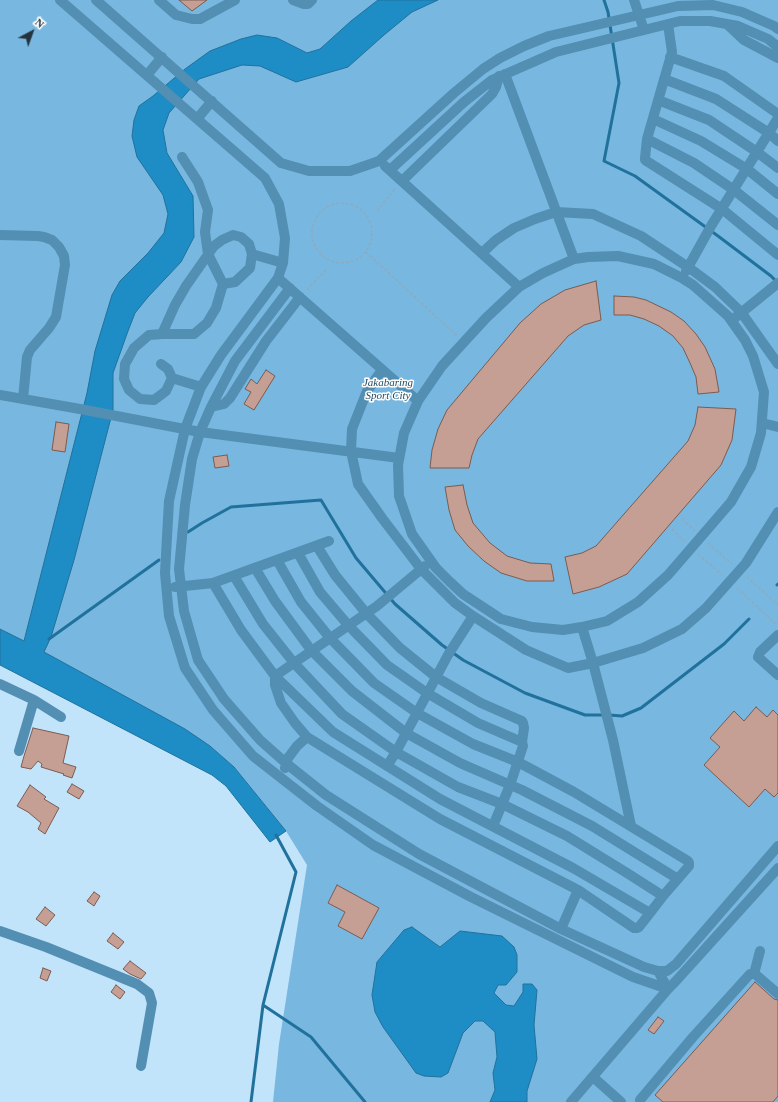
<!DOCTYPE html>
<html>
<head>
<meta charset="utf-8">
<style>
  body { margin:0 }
  #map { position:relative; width:778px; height:1102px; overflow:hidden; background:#c1e4fb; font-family:Georgia,serif }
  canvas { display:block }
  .north { position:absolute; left:12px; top:12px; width:40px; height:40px; -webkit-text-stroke:3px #fff; paint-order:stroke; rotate:41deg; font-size:11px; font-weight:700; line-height:16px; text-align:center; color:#26333c }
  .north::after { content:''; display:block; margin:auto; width:14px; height:18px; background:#26333c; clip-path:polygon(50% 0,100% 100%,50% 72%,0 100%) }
</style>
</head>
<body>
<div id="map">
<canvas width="778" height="1102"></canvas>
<div class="north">N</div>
</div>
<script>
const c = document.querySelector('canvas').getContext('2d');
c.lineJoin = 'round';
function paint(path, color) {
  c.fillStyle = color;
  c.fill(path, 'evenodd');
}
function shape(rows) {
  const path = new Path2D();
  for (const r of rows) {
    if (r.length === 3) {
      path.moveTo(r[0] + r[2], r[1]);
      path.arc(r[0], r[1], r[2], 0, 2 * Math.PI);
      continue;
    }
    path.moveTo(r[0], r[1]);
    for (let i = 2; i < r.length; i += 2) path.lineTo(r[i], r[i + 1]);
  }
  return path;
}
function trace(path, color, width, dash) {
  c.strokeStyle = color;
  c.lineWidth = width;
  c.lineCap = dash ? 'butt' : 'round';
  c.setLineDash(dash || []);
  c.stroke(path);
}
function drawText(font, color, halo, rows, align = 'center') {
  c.font = font + ' Georgia,serif';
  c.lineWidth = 3;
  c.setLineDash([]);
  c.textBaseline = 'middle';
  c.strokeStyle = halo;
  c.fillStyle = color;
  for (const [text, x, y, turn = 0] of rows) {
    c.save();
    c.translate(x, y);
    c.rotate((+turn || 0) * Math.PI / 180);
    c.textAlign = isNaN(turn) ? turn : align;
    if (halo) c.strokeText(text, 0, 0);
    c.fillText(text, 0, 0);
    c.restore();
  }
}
paint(shape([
  [0,0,778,0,778,1102,273,1102,279,1044,307,865,286,831,234,767,210,746,0,629]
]), '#78b7e0');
const water = shape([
  [378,0,438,0,412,12,384,35,348,67,296,82,260,66,242,65,199,79,169,113,163,130,167,153,193,196,194,237,181,262,148,297,135,313,128,331,113,373,113,410,74,560,51,637,44,652,185,729,210,746,234,767,286,831,270,842,226,786,212,775,0,665,0,629,24,641,87,393,95,351,112,295,120,281,148,253,164,233,168,214,163,195,137,157,132,136,134,120,139,106,153,96,185,69,210,51,241,39,257,35,277,38,307,53,320,49,351,21,378,0],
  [412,927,440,947,460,931,502,936,514,947,517,955,517,972,506,985,498,985,494,993,506,1005,514,1006,523,992,523,984,532,984,537,990,534,1025,537,1059,527,1091,527,1102,490,1102,495,1090,493,1073,497,1057,495,1032,483,1021,475,1021,463,1033,448,1073,441,1077,424,1076,416,1073,383,1027,375,1012,372,995,377,962,404,930,412,927]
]);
paint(water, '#1e8dc5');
trace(water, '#20729c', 1);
trace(shape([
  [604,0,608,12,619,83,604,161,635,176,718,236,771,276,777,282],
  [188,532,202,523,231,507,321,500,356,558,395,604,442,645,463,660,525,693,585,715,604,715],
  [777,585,778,584],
  [49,639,159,560],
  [609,715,622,716,641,708,724,644,749,619],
  [263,1005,311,1037,365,1102],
  [251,1102,263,1005,296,872,276,835]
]), '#20729c', 3);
const building = shape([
  [179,0,207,0,192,11,179,0],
  [596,281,601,320,584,325,568,336,478,439,472,455,469,468,430,468,432,450,438,429,447,410,520,323,541,304,565,290,596,281],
  [614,296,634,297,646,300,671,312,684,321,696,334,705,347,715,369,719,392,698,394,696,377,690,363,683,348,673,336,659,326,644,319,630,315,614,315,614,296],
  [266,370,275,376,254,410,244,404,251,392,245,389,251,379,257,384,266,370],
  [698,407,736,409,732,440,721,465,627,574,599,587,573,594,565,557,582,553,596,546,688,441,695,425,698,407],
  [56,422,69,424,65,452,52,450,56,422],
  [227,455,229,466,215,468,213,457,227,455],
  [463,485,467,505,473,523,490,543,507,556,530,563,551,564,554,581,527,581,501,573,484,561,468,546,455,530,449,510,445,487,463,485],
  [756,707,767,717,773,710,778,715,778,793,774,797,765,789,749,807,704,765,720,747,710,738,734,711,744,721,756,707],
  [33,728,69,736,63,763,76,767,72,778,63,775,64,774,41,767,42,764,38,761,31,769,21,767,24,756,33,728],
  [72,784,84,791,79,799,67,792,72,784],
  [30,785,46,797,44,799,59,808,45,834,38,829,41,823,28,812,17,806,30,785],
  [337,885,379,908,362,939,338,926,345,912,328,903,337,885],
  [94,892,100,896,94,906,87,901,94,892],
  [45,907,55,915,46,926,36,919,45,907],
  [113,933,124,942,118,949,107,941,113,933],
  [130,961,146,973,141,979,130,974,123,969,130,961],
  [43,968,51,971,47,981,40,978,43,968],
  [755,982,774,999,778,1000,778,1096,773,1102,663,1102,655,1095,755,982],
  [116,985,125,992,120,999,111,992,116,985],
  [658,1017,664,1021,654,1034,648,1030,658,1017]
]);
paint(building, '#c59f94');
trace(building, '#7d5b50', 1);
trace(shape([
  [342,233,30],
  [377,211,395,189],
  [366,252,457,336],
  [307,290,326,270],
  [682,519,695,531],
  [672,529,685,542],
  [708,543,732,564],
  [698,554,722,575],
  [747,577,778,605],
  [737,588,777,625]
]), '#8eaabd', 1.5, [3, 2]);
trace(shape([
  [60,0,265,178,279,204,285,238,283,263,278,278,221,355,201,387,185,429,169,501,165,573,169,616,185,668,213,710,253,756,317,806,373,845,471,897,633,977,668,989,675,982,778,868],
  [96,0,281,163,309,171,350,171,379,161,454,93,483,69,500,58,524,46,549,36,678,6,713,5,742,12,774,26,778,29],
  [159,0,176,15,192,19,200,19,235,0],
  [293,0,304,4,308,4,312,0],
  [634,0,644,30],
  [668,24,672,52,647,139,645,158,645,160,722,209,778,255],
  [727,24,744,40,778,58],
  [670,57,724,76,778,114],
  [505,74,574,259],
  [147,75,162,57],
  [664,79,716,99,769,133,778,141],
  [658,100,709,120,757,152,778,168],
  [197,119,212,101],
  [653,119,701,141,747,169,778,194],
  [647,139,694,163,734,190,778,225],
  [385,166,519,287],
  [390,170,464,102,492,80,556,52,680,21,710,21,738,26,768,39,778,47],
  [402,181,492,94,496,87,499,76],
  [0,235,38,236,44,237,52,240,59,247,64,256,65,265,56,317,49,328,30,350,27,357,23,399],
  [482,253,496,240,514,228,535,219,556,212,593,214,641,236,688,267,715,287,741,312,778,364],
  [252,254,283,263],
  [618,256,654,264,682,278,693,285,728,316,745,340,753,356,764,392,761,433,751,467,731,502,668,575,638,602,607,621,582,627,563,630,532,627,501,619,463,594,449,581,436,568,412,534,399,496,398,465,404,433,418,401,442,366,486,318,519,287,543,273,574,259,588,257,618,256],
  [686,271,711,226,778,118],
  [278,278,418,401],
  [290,288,235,361,211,407,200,432,192,459,185,505,179,569,184,611,198,660,224,699,260,740,287,764,326,795,419,854,561,929,644,967,658,971,667,971,676,964,778,846],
  [736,317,778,283],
  [162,334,175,305,186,286,214,246,222,240,233,235,241,237,249,244,252,254,250,268,235,282,223,284],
  [161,364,168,369,172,378,166,391,154,400,140,399,129,390,124,379,125,364,134,348,149,335,162,334,194,334,207,323,216,308,223,284,208,254,205,232,208,210,198,182,182,157],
  [382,370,367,391,352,429,351,451,358,484,382,518,421,569,455,603,473,616,526,650,568,668,593,663,643,648,682,629,706,608,746,563,778,512],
  [172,378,201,387],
  [0,395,80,409,200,432,399,458],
  [211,407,224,404,230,398,266,341,300,297],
  [762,423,778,427],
  [317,546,335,575,366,613,400,648,436,677,481,703,522,721,523,723,524,728,522,742],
  [298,553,320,592,348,625,387,665,427,693,478,723,522,742,523,746,510,785,493,826],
  [277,560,301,602,330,638,374,683,417,713,473,744,518,762,574,792,688,861,689,863,689,866,663,896,650,913,573,868,440,799,333,732,275,676,241,630,213,583,329,541],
  [425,566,377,606,275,676,275,685,281,703,295,723,307,737,440,819,578,890,634,928,637,928,639,927,650,913],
  [255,568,275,601,311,650,352,691,406,733,460,763,522,790,592,826,678,879],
  [234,576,263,624,294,663,342,714,396,752,458,787,502,804,567,836,627,873,663,896],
  [175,587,213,583],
  [582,627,593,663,613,740,631,826],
  [778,635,760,652,758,657,778,675],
  [0,684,34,700,61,717],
  [19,751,34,700],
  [387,766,396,752,448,655,473,616],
  [285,768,288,758,297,746,307,737],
  [561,929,578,890],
  [0,931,46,947,137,984,149,993,152,1003,141,1066],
  [754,974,760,951],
  [593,1077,621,1102],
  [640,1100,693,1037,750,974,755,974,778,994],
  [571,1102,668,989,658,971]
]), '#538eb3', 10);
drawText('italic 11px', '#214b63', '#fff', [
  ["Jakabaring",388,383],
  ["Sport City",388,396]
]);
</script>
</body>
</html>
